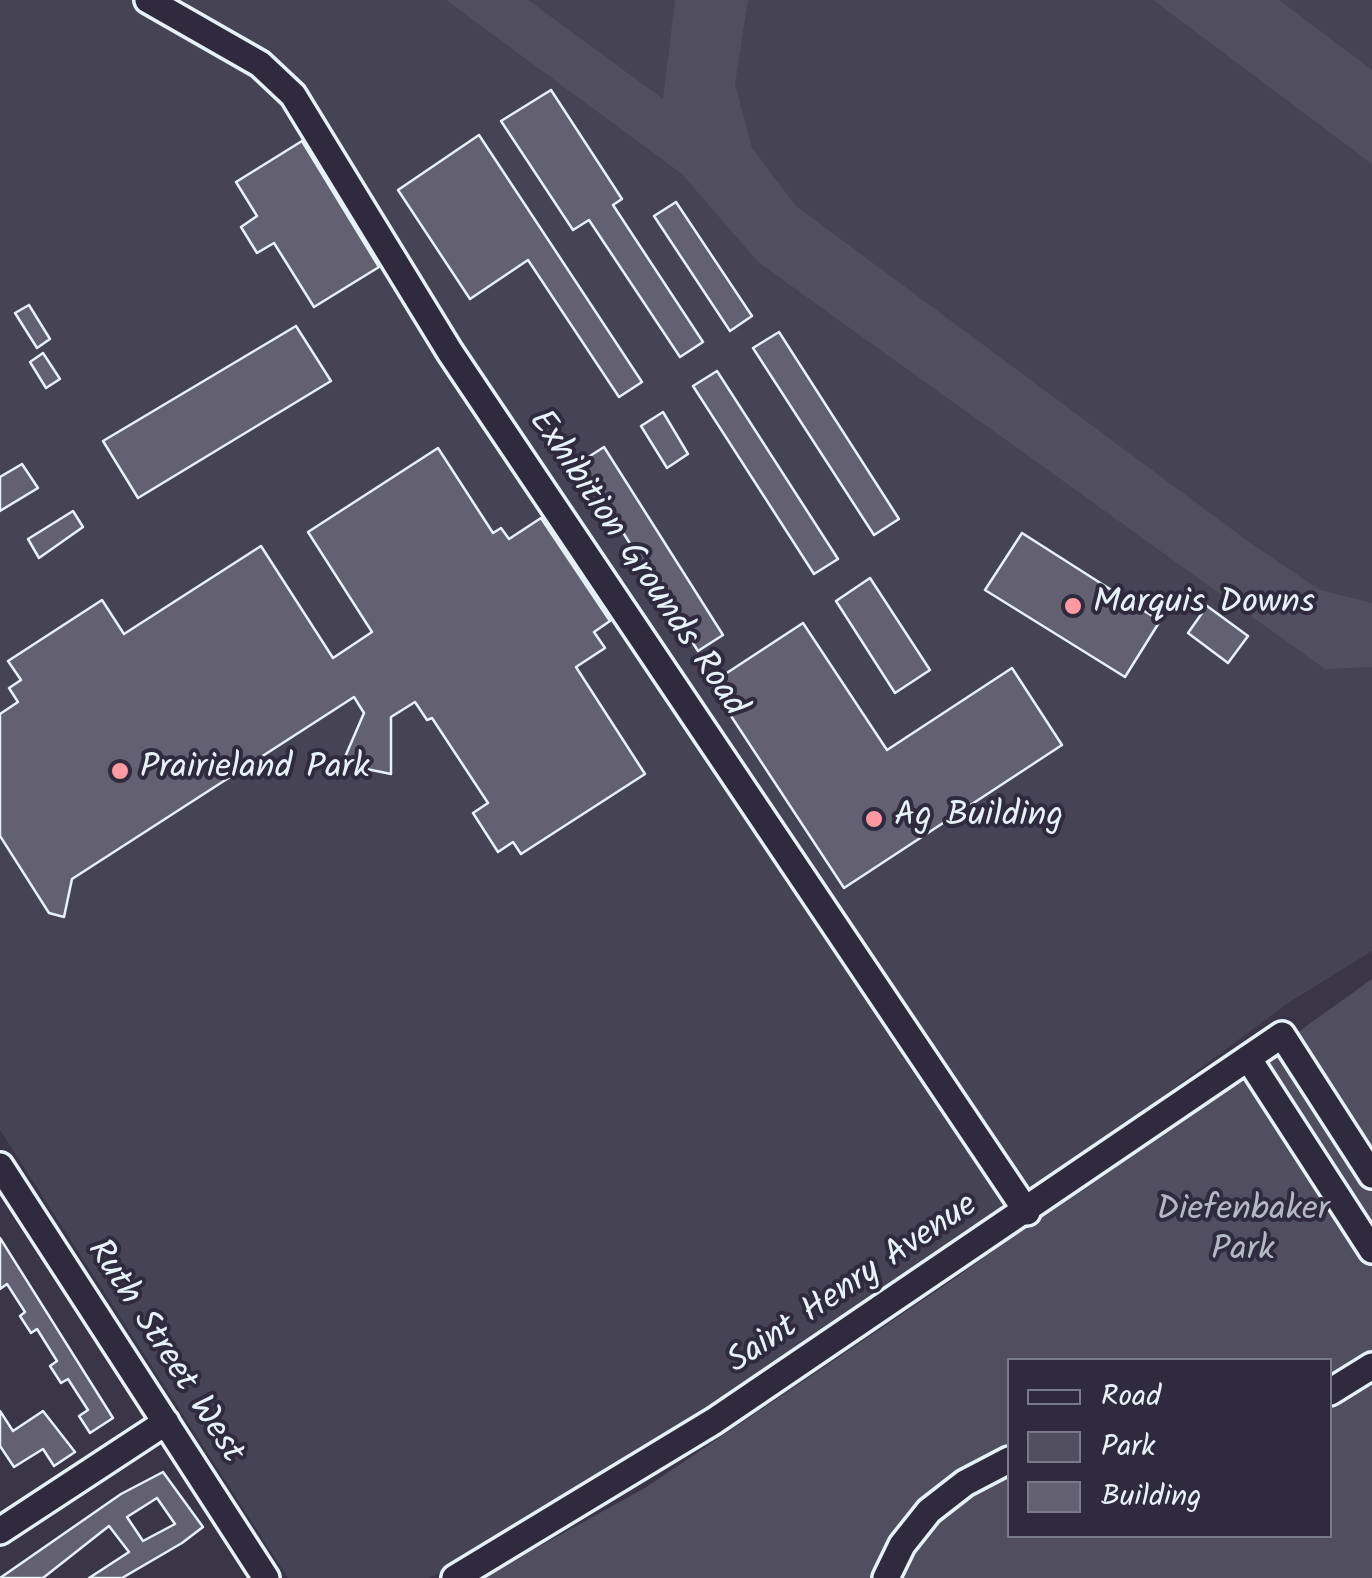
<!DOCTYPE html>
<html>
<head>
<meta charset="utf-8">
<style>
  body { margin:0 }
  #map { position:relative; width:1372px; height:1578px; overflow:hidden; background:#3a3648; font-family:Kalam,sans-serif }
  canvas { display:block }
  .legend { position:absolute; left:1007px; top:1358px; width:325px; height:180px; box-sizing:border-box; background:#2f2a3d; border:2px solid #797a88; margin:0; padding:12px 18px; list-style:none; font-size:30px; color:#e8f1f8 }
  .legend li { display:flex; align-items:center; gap:20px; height:50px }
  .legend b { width:50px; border:2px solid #797a88 }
</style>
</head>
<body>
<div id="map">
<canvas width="1372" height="1578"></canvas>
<ul class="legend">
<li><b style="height:12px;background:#2f2a3d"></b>Road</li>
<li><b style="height:28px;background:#504e5f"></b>Park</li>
<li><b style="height:28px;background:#636171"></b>Building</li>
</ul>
</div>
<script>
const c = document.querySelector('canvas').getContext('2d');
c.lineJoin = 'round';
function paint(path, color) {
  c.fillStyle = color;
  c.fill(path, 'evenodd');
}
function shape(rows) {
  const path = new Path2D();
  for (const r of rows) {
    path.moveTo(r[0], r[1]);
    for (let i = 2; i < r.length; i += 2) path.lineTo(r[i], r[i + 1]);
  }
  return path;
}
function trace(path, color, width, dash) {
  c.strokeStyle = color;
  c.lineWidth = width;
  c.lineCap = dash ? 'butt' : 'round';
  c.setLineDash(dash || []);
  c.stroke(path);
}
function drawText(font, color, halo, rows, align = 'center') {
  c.font = font + ' Kalam,sans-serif';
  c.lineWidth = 8;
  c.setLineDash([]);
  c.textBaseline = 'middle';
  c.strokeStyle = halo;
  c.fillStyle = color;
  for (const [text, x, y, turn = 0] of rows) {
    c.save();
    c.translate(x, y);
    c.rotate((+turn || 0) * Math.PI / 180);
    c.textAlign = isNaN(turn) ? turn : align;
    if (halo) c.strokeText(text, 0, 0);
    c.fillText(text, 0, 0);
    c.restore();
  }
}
paint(shape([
  [0,0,1372,0,1372,951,1288,1003,1064,1170,730,1398,447,1570,428,1578,288,1578,0,1130]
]), '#464354');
paint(shape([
  [446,0,528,0,663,99,675,0,748,0,735,84,752,148,796,206,1249,542,1320,590,1372,603,1372,667,1325,669,758,262,682,174],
  [1153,0,1279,0,1372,70,1372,164],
  [1372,979,1372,1578,482,1578,645,1488,954,1279],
  [1009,1360,1330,1360,1330,1536,1009,1536]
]), '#504e5f');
const building = shape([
  [551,90,622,199,613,205,703,342,680,357,589,220,573,230,501,121,551,90],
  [479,135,642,382,619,397,528,260,470,299,398,190,479,135],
  [302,141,379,267,314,307,274,243,257,253,241,227,257,216,236,182,302,141],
  [676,202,752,316,730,331,654,216,676,202],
  [29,305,50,339,37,348,15,313,29,305],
  [296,326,331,381,138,498,103,441,296,326],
  [779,332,899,519,874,535,753,348,779,332],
  [43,353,60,379,46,388,30,362,43,353],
  [717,371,838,559,814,574,693,386,717,371],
  [663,412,688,454,667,468,641,426,663,412],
  [604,447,723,635,698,651,579,463,604,447],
  [438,448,493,533,501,528,509,539,541,518,610,621,594,632,605,648,576,667,645,774,521,854,513,842,498,852,473,813,488,803,432,718,427,720,415,702,391,717,391,774,342,764,364,713,354,697,72,879,64,917,49,913,0,836,0,714,18,702,9,688,21,680,8,661,102,600,124,634,261,546,333,658,372,632,308,532,438,448],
  [22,464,38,488,0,511,0,477,22,464],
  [73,511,83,527,39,558,28,539,73,511],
  [1022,533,1160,621,1125,677,985,590,1022,533],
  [870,578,930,670,895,693,836,601,870,578],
  [1207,606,1248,636,1228,663,1188,633,1207,606],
  [803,623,887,750,1012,668,1062,745,844,888,710,684,803,623],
  [0,1238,113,1418,90,1433,79,1416,88,1410,68,1379,61,1383,50,1366,57,1361,37,1329,31,1333,20,1316,25,1312,7,1284,0,1289,0,1238],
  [0,1411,13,1431,43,1411,75,1452,54,1466,43,1449,14,1467,0,1446,0,1411],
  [163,1472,203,1527,182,1543,122,1578,89,1578,129,1552,109,1526,43,1578,0,1578,121,1494,163,1472],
  [157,1498,175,1524,143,1541,127,1517,157,1498]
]);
paint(building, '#636171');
trace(building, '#e8f1f8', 2.5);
const minor = shape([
  [148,0,260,64,293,95,450,352,1027,1212],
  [1248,1058,1372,1250],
  [0,1166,266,1578],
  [1330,1392,1372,1366],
  [0,1531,166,1422],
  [455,1578,714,1421,1282,1035,1372,1175],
  [886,1578,902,1545,929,1511,965,1483,1009,1460]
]);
trace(minor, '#e8f1f8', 32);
trace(minor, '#2f2a3d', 25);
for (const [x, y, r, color] of [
  [1073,606,10,"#ff9aa2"],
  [120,771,10,"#ff9aa2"],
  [874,819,10,"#ff9aa2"]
]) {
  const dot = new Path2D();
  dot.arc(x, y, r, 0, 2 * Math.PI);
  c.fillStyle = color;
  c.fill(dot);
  trace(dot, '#2f2a3d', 4);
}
drawText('35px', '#e8f1f8', '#2f2a3d', [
  ["Exhibition Grounds Road",635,565,56],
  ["Saint Henry Avenue",854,1286,-34],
  ["Ruth Street West",163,1353,57]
]);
drawText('35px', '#e8f1f8', '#2f2a3d', [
  ["Marquis Downs",1093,606],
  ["Prairieland Park",140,771],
  ["Ag Building",894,819]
], 'left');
drawText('35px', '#b3b8c2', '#2f2a3d', [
  ["Diefenbaker",1243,1213],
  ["Park",1243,1253]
]);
</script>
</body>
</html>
